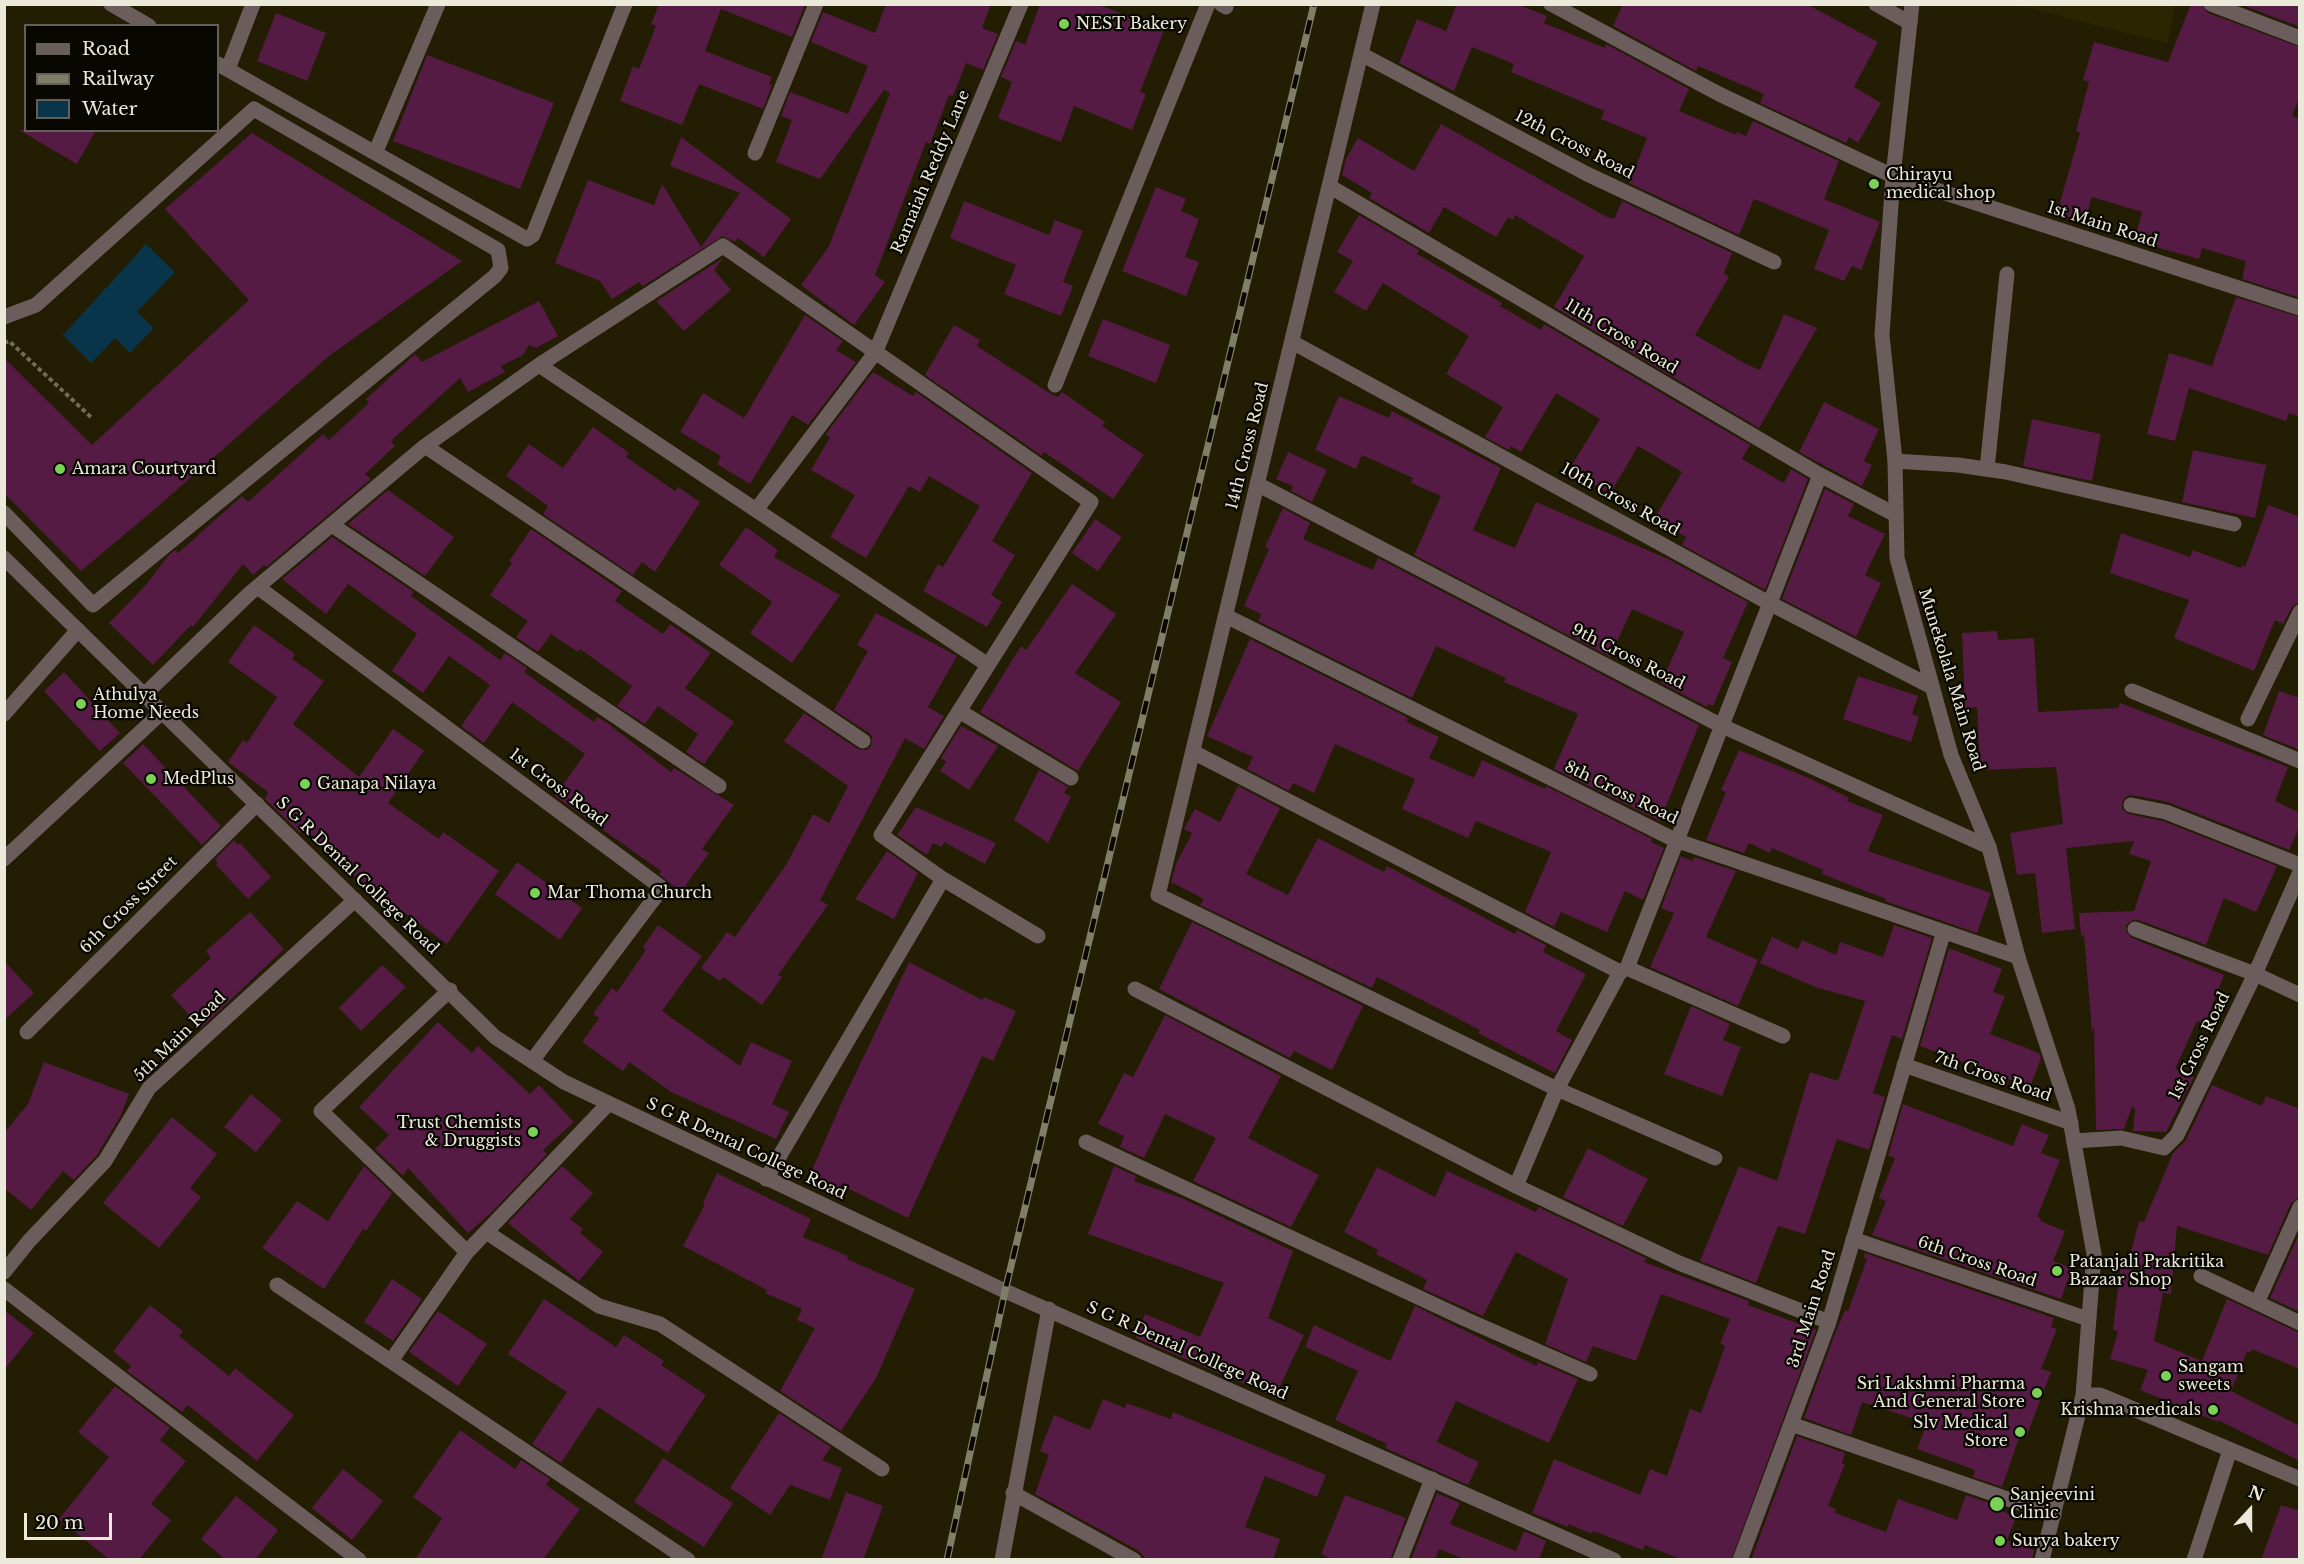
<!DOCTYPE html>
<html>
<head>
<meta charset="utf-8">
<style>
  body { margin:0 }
  #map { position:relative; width:2304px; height:1564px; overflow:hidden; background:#221d03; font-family:"Libre Baskerville",serif }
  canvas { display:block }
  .frame { position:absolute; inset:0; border:6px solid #ebe9d9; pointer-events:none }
  .legend { position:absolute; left:24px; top:24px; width:195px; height:108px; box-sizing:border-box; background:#090701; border:2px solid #636157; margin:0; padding:8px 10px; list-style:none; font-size:18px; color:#ebe9d9 }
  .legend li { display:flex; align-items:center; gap:12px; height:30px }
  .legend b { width:30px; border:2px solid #636157 }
  .north { position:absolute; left:2220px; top:1480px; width:60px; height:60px; -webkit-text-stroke:4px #090701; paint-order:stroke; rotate:21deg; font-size:16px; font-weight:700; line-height:24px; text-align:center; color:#ebe9d9 }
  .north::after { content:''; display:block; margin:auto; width:21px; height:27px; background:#ebe9d9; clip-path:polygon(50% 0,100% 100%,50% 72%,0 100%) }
  .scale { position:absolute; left:24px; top:1513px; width:88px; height:27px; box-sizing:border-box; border:3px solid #ebe9d9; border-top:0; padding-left:8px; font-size:18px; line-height:21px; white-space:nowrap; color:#ebe9d9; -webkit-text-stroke:4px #090701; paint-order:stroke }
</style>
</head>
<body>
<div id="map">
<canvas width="2304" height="1564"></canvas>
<div class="frame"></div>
<ul class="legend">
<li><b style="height:8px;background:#6c5d5d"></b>Road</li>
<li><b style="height:8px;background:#817e68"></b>Railway</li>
<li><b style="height:16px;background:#09354b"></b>Water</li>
</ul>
<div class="north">N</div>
<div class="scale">20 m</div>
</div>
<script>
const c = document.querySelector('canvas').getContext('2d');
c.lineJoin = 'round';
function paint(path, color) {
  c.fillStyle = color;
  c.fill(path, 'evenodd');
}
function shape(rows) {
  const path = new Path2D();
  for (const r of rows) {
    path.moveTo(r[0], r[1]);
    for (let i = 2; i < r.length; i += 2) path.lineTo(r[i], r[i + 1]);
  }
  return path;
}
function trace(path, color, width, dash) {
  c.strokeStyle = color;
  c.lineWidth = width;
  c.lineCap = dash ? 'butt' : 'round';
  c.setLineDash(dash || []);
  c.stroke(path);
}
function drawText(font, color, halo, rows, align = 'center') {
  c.font = font + ' "Libre Baskerville",serif';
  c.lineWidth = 4.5;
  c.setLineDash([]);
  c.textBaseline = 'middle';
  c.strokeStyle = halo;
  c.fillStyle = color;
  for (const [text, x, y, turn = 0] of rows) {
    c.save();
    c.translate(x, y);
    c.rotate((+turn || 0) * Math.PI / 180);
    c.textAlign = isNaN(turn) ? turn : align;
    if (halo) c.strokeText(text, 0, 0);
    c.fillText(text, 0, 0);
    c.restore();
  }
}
paint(shape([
  [2018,5,2175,5,2168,44]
]), '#2b2501');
paint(shape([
  [146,244,175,272,137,312,154,328,130,353,115,338,91,363,63,335]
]), '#09354b');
paint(shape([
  [659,4,805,5,792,37,721,9,705,51,772,77,769,84,772,85,763,109,699,84,682,125,620,101,633,66,639,69,656,26,651,24],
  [886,4,991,4,982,28,998,34,983,70,966,63,953,96,949,95,930,144,926,142,875,275,885,282,854,325,801,285,829,246,890,93,884,90,820,179,776,162,792,120,781,116,790,92,848,114,868,66,811,42,823,12,875,33],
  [1040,4,1097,4,1164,30,1140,92,1146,94,1132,130,1074,106,1061,142,998,118,1012,82,1001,77,1016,41,1025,45],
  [1457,4,1517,4,1547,16,1544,23,1605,48,1606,44,1689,89,1679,111,1736,135,1737,132,1746,136,1753,121,1839,161,1824,199,1880,222,1861,270,1852,266,1844,281,1814,269,1829,230,1754,199,1739,235,1629,183,1647,138,1601,119,1604,111,1511,72,1514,64,1472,47,1454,91,1399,63,1417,19,1446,31],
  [1623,4,1806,4,1878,42,1854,87,1881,103,1858,143,1849,137,1846,143,1760,103,1764,94,1698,66,1696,71,1613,26],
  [2191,4,2201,4,2208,13,2300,47,2300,96,2292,116,2300,119,2300,298,2242,279,2246,261,2202,248,2199,259,2134,241,2142,212,2092,197,2084,224,2056,216,2080,133,2076,131,2089,82,2083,80,2094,42,2168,62],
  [2240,4,2300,4,2300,27],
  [276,13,326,33,307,81,257,61],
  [427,55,554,103,520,189,393,141],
  [1441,124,1607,217,1614,219,1622,201,1732,253,1724,273,1729,277,1695,335,1746,364,1760,370,1784,314,1817,328,1759,428,1554,307,1584,256,1515,215,1513,220,1508,217,1496,237,1444,207,1429,233,1369,198,1372,193,1342,175,1346,159,1358,138,1414,171],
  [19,130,96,130,77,164],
  [252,133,462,261,329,356,155,509,81,571,4,493,4,358,92,445,249,300,165,209],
  [681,137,791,219,764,257,738,238,735,242,723,236,643,286,639,282,612,299,600,281,555,263,588,180,654,205,662,184,701,247,740,193,670,166],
  [1156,187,1186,199,1181,211,1199,219,1185,257,1199,262,1186,296,1122,271],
  [964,201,1049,235,1055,220,1083,231,1063,282,1073,286,1061,316,1004,294,1016,265,950,238],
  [1359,215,1419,250,1417,254,1502,303,1500,306,1541,330,1544,324,1750,445,1742,459,1784,483,1791,469,1808,479,1765,590,1682,545,1686,537,1654,519,1682,472,1638,446,1610,494,1569,470,1600,419,1556,393,1521,452,1511,446,1509,450,1485,437,1503,407,1446,374,1469,336,1383,283,1366,311,1334,292,1353,261,1337,252],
  [723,258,714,270,731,290,684,331,656,301],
  [2236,297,2300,317,2300,417,2289,413,2286,421,2189,388,2175,441,2147,434,2169,353,2212,366],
  [539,301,558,336,536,348,529,345,523,355,501,366,505,372,468,392,460,378,391,441,395,446,365,474,371,479,266,567,264,565,253,575,243,564,193,627,191,625,153,665,109,623,144,587,168,556,175,550,178,553,242,496,248,502,323,434,329,440,369,403,366,399,415,354,422,362],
  [805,315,843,341,836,350,856,362,808,425,792,415,750,484,717,464,721,456,680,432,703,393,744,418],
  [1103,319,1170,345,1156,383,1088,356],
  [954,325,980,340,977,346,1051,394,1058,397,1062,392,1105,422,1102,426,1144,455,1113,499,1044,452,1042,456,925,375],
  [873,372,913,396,916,392,1032,473,992,541,1015,555,991,595,1002,602,987,627,923,591,938,564,943,567,980,506,929,476,920,492,909,486,866,558,830,537,855,495,811,470,830,437,825,435],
  [1339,396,1389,418,1392,411,1501,468,1473,530,1515,548,1536,502,1668,559,1748,602,1723,658,1732,662,1713,706,1708,704,1707,707,1661,683,1684,632,1632,609,1610,657,1414,555,1441,496,1411,483,1413,478,1362,455,1356,469,1315,450],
  [1824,402,1879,429,1864,461,1872,465,1862,486,1799,452],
  [2032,419,2101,434,2092,481,2023,466],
  [593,427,629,453,626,457,675,491,678,487,700,502,655,572,642,562,633,575,543,514,548,506,506,476,529,444,563,468],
  [2193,450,2266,465,2255,518,2182,502],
  [1288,452,1327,470,1312,502,1291,491,1293,486,1276,479],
  [1825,489,1854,504,1848,516,1885,534,1865,575,1881,583,1856,637,1782,599],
  [388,490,454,537,425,576,348,524],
  [2268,505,2300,517,2300,602,2292,607,2283,624,2275,620,2254,671,2174,638,2189,600,2110,573,2121,533,2190,557,2193,550,2241,568,2242,565,2245,567],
  [1283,508,1310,523,1303,539,1373,570,1378,558,1699,725,1660,821,1554,769,1578,714,1504,682,1506,678,1436,646,1412,698,1258,621,1261,614,1244,606,1269,549,1265,547],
  [1095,519,1122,537,1098,571,1072,553],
  [746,527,778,550,774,557,840,595,792,663,750,633,772,602,719,565],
  [531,529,622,591,615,601,663,634,670,624,711,653,685,688,734,722,704,764,686,752,698,734,658,706,645,724,617,706,632,686,580,649,578,652,551,634,538,652,516,637,528,621,490,595,512,563,509,561],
  [332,537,414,592,411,596,500,660,505,653,527,668,524,672,594,722,597,717,606,722,671,772,674,768,734,805,702,849,709,853,681,892,659,874,661,871,555,796,585,754,512,702,484,743,461,726,490,685,449,656,423,693,392,671,417,634,348,584,326,614,282,579],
  [1072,584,1116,614,1075,673,1121,702,1078,771,980,712,1021,646,1026,650],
  [876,613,957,656,928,707,944,716,924,749,905,738,820,900,828,905,778,975,782,977,762,1005,723,977,720,981,701,968,727,932,735,937,786,865,813,814,829,823,848,786,784,741,804,713,858,749,867,750,871,746,872,737,869,733,834,710,868,651,857,645],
  [254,625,295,654,292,659,324,681,293,724,359,777,393,729,424,751,388,803,439,839,443,832,499,871,447,944,348,871,352,866,301,831,300,833,265,799,268,792,228,762,243,740,247,743,277,697,228,662],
  [1997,631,1998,640,2034,638,2038,712,2118,708,2120,703,2288,767,2275,801,2300,813,2300,826,2289,850,2168,802,2132,795,2127,796,2122,803,2122,809,2129,814,2163,821,2277,866,2256,912,2224,898,2206,945,2138,920,2133,920,2126,925,2126,931,2132,938,2224,975,2205,1024,2197,1021,2175,1069,2194,1077,2166,1132,2133,1131,2135,1108,2132,1107,2124,1129,2096,1130,2094,1026,2092,1032,2084,935,2081,936,2079,913,2134,911,2151,861,2129,854,2134,841,2066,848,2075,929,2042,933,2035,873,2017,875,2010,833,2063,824,2056,767,1980,770,1977,707,1965,708,1962,633],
  [1250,639,1405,716,1408,719,1407,722,1439,737,1429,758,1474,778,1482,760,1545,789,1546,786,1652,839,1651,842,1664,848,1643,900,1625,891,1607,932,1561,912,1554,927,1525,912,1551,852,1476,821,1468,838,1402,809,1415,779,1335,744,1314,793,1293,783,1289,791,1247,769,1253,757,1207,736],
  [64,672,120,733,100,751,44,691],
  [1858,676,1918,696,1912,714,1919,717,1911,742,1843,719],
  [2279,691,2300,698,2300,750,2263,735],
  [961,726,998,746,969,790,940,771,946,762,941,758],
  [143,744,221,826,202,845,123,763],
  [1739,750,1809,778,1849,798,1847,801,1883,815,1868,851,1991,893,1977,933,1885,901,1886,899,1822,874,1823,870,1772,848,1770,853,1749,843,1744,853,1706,840,1726,792,1721,790],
  [1039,770,1068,787,1064,793,1071,797,1048,843,1014,820],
  [1238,786,1280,808,1246,874,1288,895,1318,838,1384,872,1387,866,1515,934,1517,930,1546,945,1543,952,1586,974,1556,1031,1572,1040,1555,1073,1478,1033,1480,1030,1377,977,1372,988,1200,905,1204,899,1171,882,1176,864,1192,833,1184,829,1195,809,1220,822],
  [916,807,996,843,985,864,944,842,942,847,933,843,927,855,897,835],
  [234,840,238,845,240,843,271,877,248,899,216,865,218,863,215,859],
  [887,851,918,873,894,919,855,899],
  [1681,856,1692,861,1694,857,1736,871,1706,937,1758,960,1738,1006,1650,967,1674,913,1661,908],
  [517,862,582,908,560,940,495,894],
  [250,912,284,949,201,1028,171,995,211,958,206,951],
  [1192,922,1363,1006,1332,1070,1294,1051,1290,1058,1159,989],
  [658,925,702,956,662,1011,740,1066,751,1042,792,1061,772,1104,789,1112,776,1139,671,1092,629,1062,623,1071,582,1042,599,1018,593,1014,612,988,617,992,646,950,643,947],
  [1894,925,1932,938,1902,1039,1892,1035,1873,1093,1885,1097,1869,1150,1837,1139,1805,1234,1778,1226,1756,1283,1700,1261,1739,1166,1777,1181,1810,1072,1838,1081,1865,1001,1815,987,1760,963,1772,937,1798,949,1802,940,1836,955,1840,942,1883,957],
  [1949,948,2002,969,1993,992,2005,996,1990,1034,2039,1053,2041,1058,2030,1087,1920,1046],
  [4,961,34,993,4,1020],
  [909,962,982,1000,984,997,1016,1011,993,1061,982,1056,908,1218,841,1185,839,1188,810,1175,840,1106],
  [382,965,406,987,361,1031,339,1008],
  [1691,1006,1730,1024,1723,1040,1741,1047,1722,1096,1664,1074],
  [1165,1015,1281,1076,1248,1138,1319,1175,1291,1227,1193,1181,1216,1138,1165,1114,1144,1158,1120,1147,1124,1136,1098,1124,1124,1073,1133,1077],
  [438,1022,472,1053,478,1046,530,1094,539,1085,574,1122,543,1150,547,1154,493,1211,468,1233,408,1168,403,1176,375,1149,389,1135,359,1107],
  [44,1062,129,1094,120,1117,97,1155,74,1180,63,1171,31,1210,4,1188,4,1133,28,1104],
  [2212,1085,2262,1106,2266,1096,2300,1109,2300,1197,2291,1203,2268,1255,2177,1226,2171,1294,2163,1293,2154,1341,2202,1361,2227,1299,2300,1333,2300,1369,2252,1349,2250,1353,2247,1351,2231,1391,2300,1426,2300,1461,2218,1420,2218,1422,2140,1390,2148,1370,2110,1359,2118,1331,2113,1330,2121,1262,2128,1263,2139,1221,2144,1222,2173,1153,2186,1140],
  [251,1094,282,1120,256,1152,224,1127],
  [1903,1104,2013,1146,2022,1124,2049,1135,2041,1153,2060,1160,2037,1217,2041,1218,2040,1221,2065,1231,2053,1261,2072,1268,2061,1299,1872,1235,1886,1201,1879,1198,1895,1158,1888,1156],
  [172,1117,217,1154,190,1188,201,1197,159,1248,103,1203],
  [1588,1148,1648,1179,1623,1226,1563,1197],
  [364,1166,392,1193,366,1231,363,1229,324,1289,262,1248,297,1201,328,1221],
  [562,1166,593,1193,570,1219,583,1229,580,1233,603,1252,579,1281,508,1223],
  [1114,1166,1136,1176,1134,1181,1184,1199,1293,1251,1268,1318,1304,1335,1275,1397,1136,1338,1145,1314,1200,1337,1224,1283,1088,1234],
  [1377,1167,1435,1197,1447,1171,1536,1212,1538,1207,1646,1258,1644,1262,1749,1301,1748,1305,1816,1330,1731,1560,1683,1560,1645,1545,1643,1550,1593,1531,1592,1534,1569,1524,1568,1527,1532,1513,1554,1459,1640,1495,1650,1469,1667,1476,1690,1409,1701,1413,1725,1346,1720,1344,1730,1319,1661,1294,1636,1361,1593,1346,1586,1362,1545,1344,1568,1279,1516,1252,1483,1316,1423,1289,1427,1280,1376,1254,1378,1250,1344,1232],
  [717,1173,811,1219,803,1237,848,1256,847,1259,915,1289,876,1378,841,1431,780,1391,815,1328,797,1320,802,1309,765,1293,767,1290,683,1246,705,1204,703,1203],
  [2300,1232,2300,1312,2270,1298],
  [1865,1253,2054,1318,2051,1327,2057,1329,2041,1369,2051,1372,2026,1437,2020,1435,2002,1487,1973,1477,1975,1470,1917,1449,1927,1423,1862,1402,1851,1435,1804,1418,1834,1336,1845,1310,1848,1311,1867,1259,1863,1258],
  [392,1279,422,1299,393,1341,364,1322],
  [544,1299,616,1347,624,1335,664,1361,661,1365,706,1395,668,1453,598,1407,561,1463,532,1444,567,1392,508,1354],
  [150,1305,183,1331,179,1336,229,1376,235,1368,294,1415,257,1461,188,1405,182,1412,127,1371,131,1366,113,1351],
  [1415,1306,1537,1366,1538,1362,1578,1379,1549,1443,1456,1401,1437,1442,1479,1462,1468,1485,1385,1448,1387,1444,1335,1420,1358,1371,1305,1347,1314,1325,1390,1361],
  [4,1310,34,1333,4,1370],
  [438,1311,487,1344,458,1386,409,1352],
  [115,1386,170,1428,160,1440,186,1461,151,1504,171,1520,139,1560,110,1560,59,1519,109,1457,78,1432],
  [1103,1399,1125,1408,1127,1403,1171,1419,1173,1412,1326,1475,1317,1497,1265,1476,1245,1527,1280,1539,1273,1560,1147,1560,1139,1551,1035,1494,1049,1455,1040,1451,1054,1415,1090,1430],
  [779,1413,831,1447,822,1460,842,1468,830,1500,790,1485,770,1515,730,1488],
  [460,1430,515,1469,521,1460,550,1479,546,1485,580,1509,543,1560,415,1560,442,1518,413,1497],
  [1797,1436,1845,1453,1842,1463,1845,1464,1828,1506,1836,1509,1835,1513,1886,1532,1898,1499,1957,1520,1966,1495,1995,1505,1994,1508,2016,1517,2007,1540,2034,1550,2032,1560,1751,1560],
  [663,1458,733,1503,704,1547,634,1502],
  [343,1469,383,1501,352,1540,312,1508],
  [846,1492,883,1506,863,1560,821,1560],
  [1437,1493,1460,1503,1450,1524,1516,1551,1524,1531,1546,1541,1539,1560,1466,1560,1439,1549,1435,1560,1411,1560],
  [1345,1495,1406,1518,1390,1560,1334,1560,1321,1554],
  [236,1496,278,1530,255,1560,226,1560,201,1539],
  [2281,1505,2300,1511,2300,1560,2261,1560]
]), '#551b44');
trace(shape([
  [4,343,9,341,92,418]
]), '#706c56', 4, [4.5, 3]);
trace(shape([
  [4,317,36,305,254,109,498,250,501,268,495,276,93,605,4,513],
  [1987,469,2007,274],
  [2194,1560,2230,1450]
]), '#6c5d5d', 15);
trace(shape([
  [111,4,149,26],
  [1221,4,1226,7],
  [1373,4,1158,895,1557,1089,1715,1158],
  [1551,4,1719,94,1893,176,2300,308],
  [1876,4,1910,23],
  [2211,4,2300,38],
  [1361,54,1587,174,1774,262],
  [218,64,527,239,533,235,625,4],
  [228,69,253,4],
  [376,151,438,4],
  [755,153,816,4],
  [1329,186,1820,475,1896,515],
  [1292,342,1769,603,1932,687],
  [1055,385,1208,4],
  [425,446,863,741],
  [1895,461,1958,465,2006,472,2234,524],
  [1257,484,1720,725,1989,847],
  [756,510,875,353,1021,4],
  [332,525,719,786],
  [259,588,662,888,532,1061],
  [1226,616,1675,840,2018,957],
  [2132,691,2300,761],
  [144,695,249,594,425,446,539,365],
  [959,711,1071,778],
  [4,714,78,630],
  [2248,719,2300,612],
  [1193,752,1620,972],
  [2131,805,2166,812,2300,865],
  [4,859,162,712],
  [943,879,1038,936],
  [2135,929,2255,974,2300,995],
  [1627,968,1783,1036],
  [1135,989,1516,1186,1679,1263,1829,1322],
  [450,990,321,1111,467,1252],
  [27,1032,257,804],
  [1904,1065,2071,1123],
  [2074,1141,2121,1138,2164,1148,2177,1135,2255,974,2300,872],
  [1086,1142,1465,1319,1590,1374],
  [766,1179,943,879,881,835,1091,502,723,246,539,365,988,665],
  [1516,1186,1557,1089,1620,972,1627,968,1820,475],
  [486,1232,599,1306,660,1324,882,1469],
  [1853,1239,2088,1319],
  [4,1272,29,1241,105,1161,149,1088,355,900],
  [2201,1276,2300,1323],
  [277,1285,688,1560],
  [4,1289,359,1560],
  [2257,1303,2300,1207],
  [391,1361,467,1252,608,1104],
  [1791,1424,2054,1515],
  [1013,1493,1134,1560],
  [1002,1560,1049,1309],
  [1400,1560,1432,1479],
  [1740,1560,1829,1322,1943,934]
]), '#6c5d5d', 15);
trace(shape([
  [1912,4,1893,176,1882,335,1895,461,1897,558,1951,755,1989,847,2018,957,2068,1109,2094,1254,2083,1395,2042,1560],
  [4,558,495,1037,564,1082,1005,1291,1614,1560],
  [2083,1395,2100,1395,2300,1479]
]), '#6c5d5d', 15);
const rail = shape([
  [947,1560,1005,1291,1314,4]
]);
trace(rail, '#817e68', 7);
trace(rail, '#090701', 4.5, [14]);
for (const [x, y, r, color] of [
  [1064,24,6,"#7bd156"],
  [1874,184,6,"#7bd156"],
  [60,469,6,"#7bd156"],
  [81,704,6,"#7bd156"],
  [151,779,6,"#7bd156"],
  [305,784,6,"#7bd156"],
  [535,893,6,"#7bd156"],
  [533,1132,6,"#7bd156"],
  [2057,1271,6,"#7bd156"],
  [2166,1376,6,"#7bd156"],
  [2037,1393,6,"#7bd156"],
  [2213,1410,6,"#7bd156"],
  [2020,1432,6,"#7bd156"],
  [1997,1504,8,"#7bd156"],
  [2000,1541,6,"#7bd156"]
]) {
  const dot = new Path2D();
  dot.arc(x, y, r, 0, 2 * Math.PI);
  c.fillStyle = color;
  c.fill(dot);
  trace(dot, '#090701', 2);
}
drawText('16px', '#ebe9d9', '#090701', [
  ["NEST Bakery",1076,24],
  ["Chirayu",1886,175],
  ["medical shop",1886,193],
  ["Amara Courtyard",72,469],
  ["Athulya",93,695],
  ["Home Needs",93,713],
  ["MedPlus",163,779],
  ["Ganapa Nilaya",317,784],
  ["Mar Thoma Church",547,893],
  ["Trust Chemists",521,1123,"right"],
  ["& Druggists",521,1141,"right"],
  ["Patanjali Prakritika",2069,1262],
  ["Bazaar Shop",2069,1280],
  ["Sangam",2178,1367],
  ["sweets",2178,1385],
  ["Sri Lakshmi Pharma",2025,1384,"right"],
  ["And General Store",2025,1402,"right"],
  ["Krishna medicals",2201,1410,"right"],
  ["Slv Medical",2008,1423,"right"],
  ["Store",2008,1441,"right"],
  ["Sanjeevini",2010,1495],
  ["Clinic",2010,1513],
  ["Surya bakery",2012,1541]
], 'left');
drawText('16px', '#ebe9d9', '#090701', [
  ["12th Cross Road",1574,145,27],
  ["Ramaiah Reddy Lane",931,172,-67],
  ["1st Main Road",2102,225,18],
  ["11th Cross Road",1621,337,31],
  ["14th Cross Road",1248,446,-76],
  ["10th Cross Road",1620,500,29],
  ["9th Cross Road",1628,657,27],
  ["Munekolala Main Road",1951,680,73],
  ["1st Cross Road",558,788,37],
  ["8th Cross Road",1621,793,26],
  ["S G R Dental College Road",357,876,44],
  ["6th Cross Street",129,905,-45],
  ["5th Main Road",180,1037,-44],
  ["1st Cross Road",2200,1046,-64],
  ["7th Cross Road",1993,1077,19],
  ["S G R Dental College Road",746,1149,25],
  ["6th Cross Road",1977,1262,19],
  ["3rd Main Road",1812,1309,-72],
  ["S G R Dental College Road",1187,1351,24]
]);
</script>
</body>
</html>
